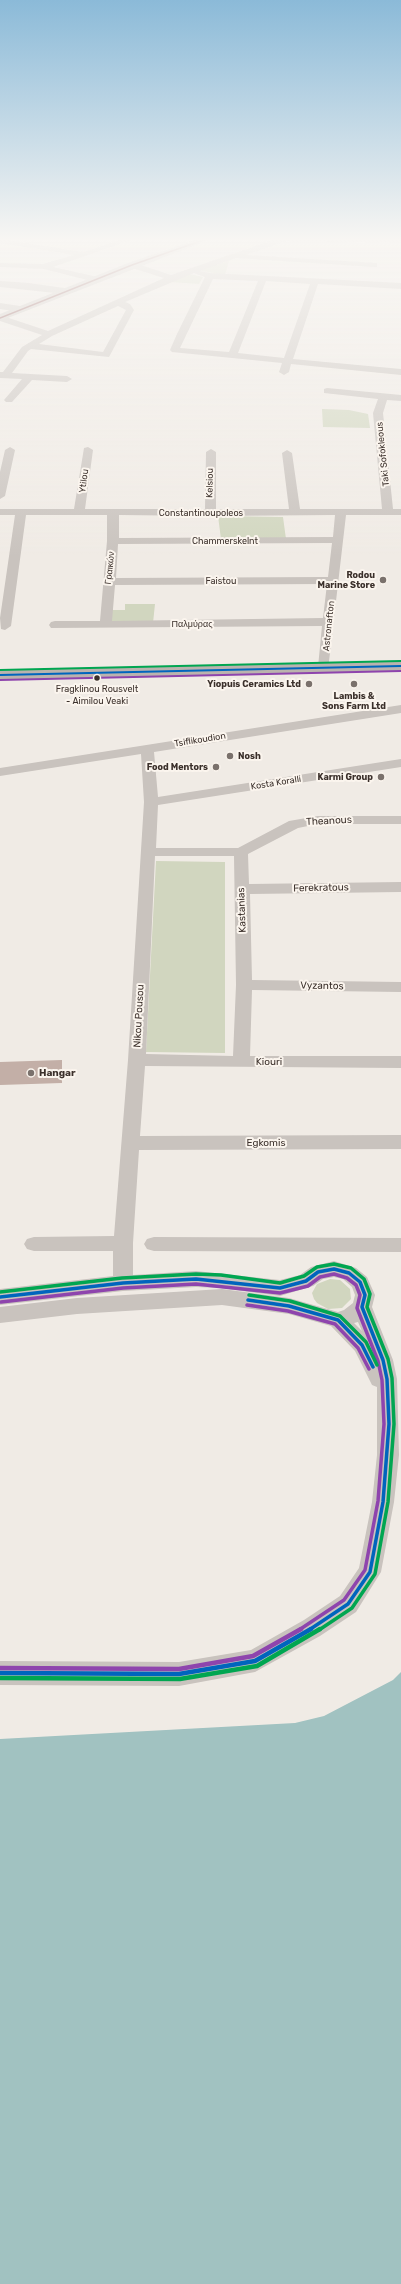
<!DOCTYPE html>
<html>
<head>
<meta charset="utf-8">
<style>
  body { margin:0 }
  canvas { display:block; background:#f0ebe5 }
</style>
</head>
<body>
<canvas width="401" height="2284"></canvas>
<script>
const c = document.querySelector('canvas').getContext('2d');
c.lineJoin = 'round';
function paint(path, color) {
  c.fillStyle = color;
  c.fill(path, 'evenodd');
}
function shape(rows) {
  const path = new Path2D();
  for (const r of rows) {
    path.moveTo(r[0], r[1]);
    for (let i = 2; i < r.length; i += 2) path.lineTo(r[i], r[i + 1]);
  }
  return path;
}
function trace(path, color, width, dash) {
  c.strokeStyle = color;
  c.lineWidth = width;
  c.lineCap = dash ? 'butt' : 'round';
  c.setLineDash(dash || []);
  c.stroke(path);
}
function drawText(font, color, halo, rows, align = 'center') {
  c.font = font + ' Rubik,sans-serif';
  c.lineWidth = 4;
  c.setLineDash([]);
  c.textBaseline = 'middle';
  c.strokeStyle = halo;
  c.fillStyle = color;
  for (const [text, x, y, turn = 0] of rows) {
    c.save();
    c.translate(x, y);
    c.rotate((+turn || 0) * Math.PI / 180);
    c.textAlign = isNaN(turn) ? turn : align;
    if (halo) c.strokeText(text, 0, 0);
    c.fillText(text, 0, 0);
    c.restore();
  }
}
paint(shape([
  [229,261,225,275,202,271,202,269],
  [189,274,203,277,199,284,169,282],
  [322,409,349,410,368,414,370,428,323,427],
  [218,516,283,517,286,539,221,539],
  [125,604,155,604,153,623,112,621,110,610,125,610],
  [156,861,225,862,225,1053,146,1052],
  [330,1279,340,1280,350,1289,351,1299,342,1308,328,1309,317,1303,314,1299,312,1293,317,1284]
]), '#d1d6bf');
paint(shape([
  [401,1672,401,2284,0,2284,0,1739,295,1723,324,1716,393,1680]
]), '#a1c2c1');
paint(shape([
  [62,1060,62,1083,0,1085,0,1062]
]), '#c3afa7');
paint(shape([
  [126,238,137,238,53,267,98,277,98,281,95,282,44,269,0,267,0,263,43,264,74,255,0,243,0,239,83,252,126,238],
  [279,238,401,239,401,243,286,241,246,255,377,263,377,267,374,267,236,258,200,271,210,273,401,283,401,289,318,284,293,359,401,369,401,375,291,364,289,372,284,375,279,372,282,363,172,352,170,350,177,334,205,277,194,273,125,302,130,304,134,310,109,357,31,349,28,351,12,373,67,376,72,379,67,382,32,380,12,402,6,402,4,400,22,379,0,378,0,372,3,372,22,347,42,335,0,321,0,315,48,331,164,278,129,267,129,263,135,263,171,275,279,238],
  [213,279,258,281,229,352,180,348,213,279],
  [266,281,310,284,284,358,238,353,266,281],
  [118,306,126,310,103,352,39,344,52,336,118,306],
  [0,281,29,283,64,288,68,291,64,294,0,287,0,281],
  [0,303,20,306,24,309,20,312,0,309,0,303],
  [327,388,401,395,401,401,387,400,383,413,393,509,401,509,401,515,346,515,328,670,324,671,318,667,322,626,51,628,49,625,51,622,55,621,100,621,107,541,107,515,26,515,11,626,5,630,1,629,0,618,15,515,0,515,0,509,74,509,84,448,88,447,93,450,85,509,205,509,206,452,211,449,216,452,216,509,289,509,282,453,287,450,292,453,300,509,382,509,373,413,378,399,324,393,324,389,327,388],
  [119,515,210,516,335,515,333,537,119,538,119,515],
  [332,543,328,577,116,578,118,544,332,543],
  [327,584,323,618,112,621,115,585,327,584],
  [10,447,15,450,5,496,0,499,0,472,5,450,10,447],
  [401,705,401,713,154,752,158,797,401,759,401,767,158,805,156,848,238,848,289,821,318,816,401,816,401,824,318,824,298,828,248,854,249,884,401,882,401,892,250,894,252,980,401,982,401,992,252,990,250,1056,401,1056,401,1068,145,1066,140,1136,401,1135,401,1149,139,1150,133,1243,133,1275,196,1271,280,1280,300,1275,311,1267,334,1261,356,1268,367,1277,375,1295,372,1307,393,1360,397,1379,399,1455,394,1502,381,1572,356,1612,320,1636,255,1672,179,1686,0,1685,0,1661,179,1662,251,1650,304,1620,340,1596,359,1568,372,1502,377,1455,377,1387,372,1385,355,1351,331,1326,289,1314,222,1305,77,1314,0,1323,0,1307,77,1298,222,1289,289,1298,338,1312,344,1310,353,1303,355,1295,352,1287,343,1279,334,1277,323,1279,313,1286,280,1296,220,1288,196,1287,123,1291,0,1305,0,1289,113,1276,113,1251,34,1251,27,1249,24,1244,27,1239,34,1237,114,1236,128,1060,144,802,141,754,0,776,0,768,401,705],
  [155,856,234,856,236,985,233,1056,146,1054,155,856],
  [358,1322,362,1331,354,1323,358,1322],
  [154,1237,401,1238,401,1252,154,1251,147,1249,144,1244,147,1239,154,1237]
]), '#c9c3be');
paint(shape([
  [201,238,214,238,0,321,0,314,128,263,201,238]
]), '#c9c3be');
paint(shape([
  [401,661,401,671,0,680,0,670,401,661]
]), '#bab3ae');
trace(shape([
  [0,675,401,666]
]), '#0065bd', 2);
trace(shape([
  [0,1297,123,1283,196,1279,280,1288,306,1281,318,1272,334,1269,349,1273,360,1282,365,1295,362,1307,383,1360,387,1379,389,1424,383,1502,370,1572,348,1604,309,1630],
  [248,1300,289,1306,338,1320,362,1345,373,1367]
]), '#0065bd', 3.5);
trace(shape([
  [0,1673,179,1674,255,1661,311,1629]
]), '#0065bd', 4.5);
trace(shape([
  [0,680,401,671]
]), '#8e44ad', 2);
trace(shape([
  [1,1302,123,1288,196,1284,280,1293,308,1286,320,1277,334,1274,347,1278,356,1285,360,1295,357,1308,378,1361,382,1380,384,1424,378,1501,365,1570,344,1600,299,1630],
  [247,1305,288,1311,335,1324,358,1348,369,1369]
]), '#8e44ad', 3.5);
trace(shape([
  [0,1668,179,1669,253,1656,301,1629]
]), '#8e44ad', 4.5);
trace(shape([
  [0,670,401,661]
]), '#00a651', 2);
trace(shape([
  [0,1292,122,1278,196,1274,221,1275,280,1283,304,1276,317,1267,334,1264,351,1268,364,1279,370,1294,367,1307,388,1359,392,1378,394,1424,388,1502,375,1574,352,1608,319,1630],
  [249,1295,290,1301,340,1316,366,1342,377,1365]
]), '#00a651', 3.5);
trace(shape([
  [0,1678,180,1679,257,1666,320,1629]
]), '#00a651', 4.5);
trace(shape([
  [0,318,132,265,209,238]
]), '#804040', 1.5);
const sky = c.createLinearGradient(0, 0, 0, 557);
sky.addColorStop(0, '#8bbad8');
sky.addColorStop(0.43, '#f8f6f3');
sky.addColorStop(1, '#f8f6f300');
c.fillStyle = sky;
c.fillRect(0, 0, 401, 557);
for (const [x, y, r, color] of [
  [383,580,4,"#7a716c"],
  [97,678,3.5,"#3b302b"],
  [309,684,4,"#7a716c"],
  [354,684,4,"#7a716c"],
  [230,756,4,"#7a716c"],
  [216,767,4,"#7a716c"],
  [381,777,4,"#7a716c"],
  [31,1073,4,"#7a716c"]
]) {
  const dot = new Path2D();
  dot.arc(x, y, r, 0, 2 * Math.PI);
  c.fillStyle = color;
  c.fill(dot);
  trace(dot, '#fbf5ee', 1.5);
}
drawText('9px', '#3b302b', '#fbf5ee', [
  ["Taki Sofokleous",383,454,-96],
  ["Ytilou",84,481,-82],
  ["Kelsiou",210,483,-89],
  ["Constantinoupoleos",201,513],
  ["Chammerskelnt",225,541],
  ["Γραικών",110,568,-84],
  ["Faistou",221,581],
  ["Παλμύρας",192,624],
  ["Astronafton",329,626,-84],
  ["Tsiflikoudion",200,740,-9],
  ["Kosta Koralli",276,783,-9]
]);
drawText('bold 9px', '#3b302b', '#fbf5ee', [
  ["Rodou",375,575],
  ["Marine Store",375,585],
  ["Yiopuis Ceramics Ltd",301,684],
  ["Lambis &",354,696,"center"],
  ["Sons Farm Ltd",354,706,"center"],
  ["Nosh",238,756,"left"],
  ["Food Mentors",208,767],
  ["Karmi Group",373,777]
], 'right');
drawText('9px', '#3b302b', '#fbf5ee', [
  ["Fragklinou Rousvelt",97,689],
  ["- Aimilou Veaki",97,701]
]);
drawText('10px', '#3b302b', '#fbf5ee', [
  ["Theanous",329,821,-3],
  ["Ferekratous",321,888,-1],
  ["Kastanias",242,910,-92],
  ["Vyzantos",322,986,1],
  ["Nikou Pousou",139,1016,-87],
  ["Kiouri",269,1062],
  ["Egkomis",266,1143]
]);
drawText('bold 10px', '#3b302b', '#fbf5ee', [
  ["Hangar",39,1073]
], 'left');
</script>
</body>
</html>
